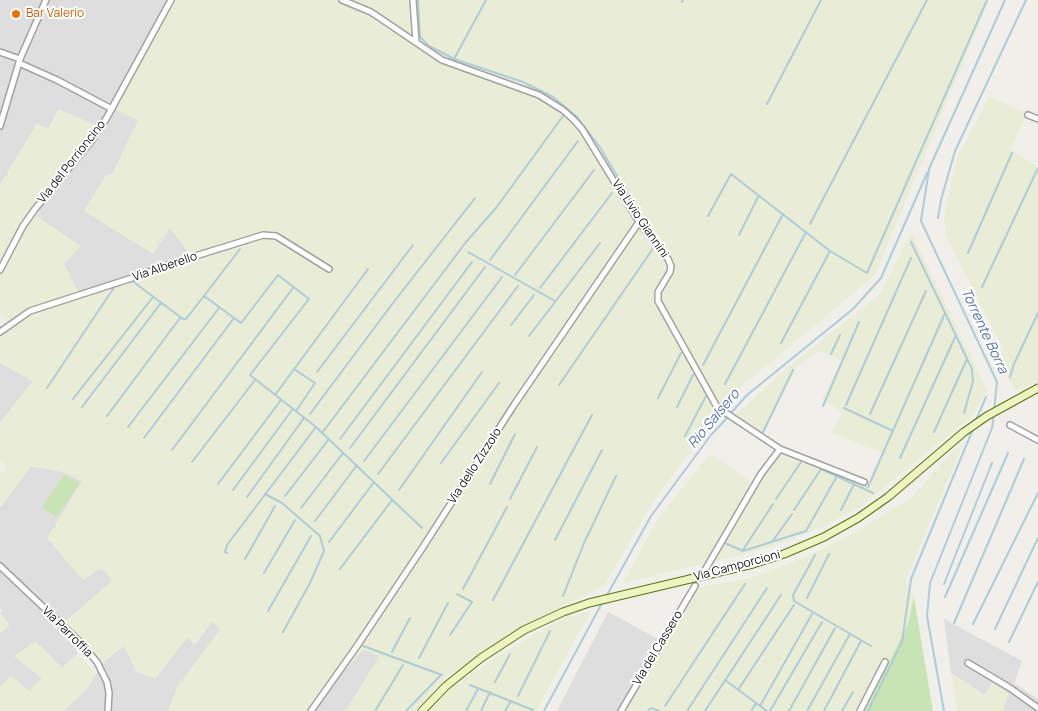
<!DOCTYPE html>
<html>
<head>
<meta charset="utf-8">
<style>
  body { margin:0 }
  canvas { display:block; background:#f0efe9 }
</style>
</head>
<body>
<canvas width="1038" height="711"></canvas>
<script>
const c = document.querySelector('canvas').getContext('2d');
c.lineJoin = 'round';
function paint(path, color) {
  c.fillStyle = color;
  c.fill(path, 'evenodd');
}
function shape(rows) {
  const path = new Path2D();
  for (const r of rows) {
    path.moveTo(r[0], r[1]);
    for (let i = 2; i < r.length; i += 2) path.lineTo(r[i], r[i + 1]);
  }
  return path;
}
function trace(path, color, width, dash) {
  c.strokeStyle = color;
  c.lineWidth = width;
  c.lineCap = dash ? 'butt' : 'round';
  c.setLineDash(dash || []);
  c.stroke(path);
}
function drawText(font, color, halo, rows, align = 'center') {
  c.font = font + ' Manrope,sans-serif';
  c.lineWidth = 4;
  c.setLineDash([]);
  c.textBaseline = 'middle';
  c.strokeStyle = halo;
  c.fillStyle = color;
  for (const [text, x, y, turn = 0] of rows) {
    c.save();
    c.translate(x, y);
    c.rotate((+turn || 0) * Math.PI / 180);
    c.textAlign = isNaN(turn) ? turn : align;
    if (halo) c.strokeText(text, 0, 0);
    c.fillText(text, 0, 0);
    c.restore();
  }
}
paint(shape([
  [0,0,169,0,110,107,138,120,113,173,170,228,198,262,81,298,63,264,80,246,29,211,53,180,90,140,59,109,48,129,37,124,0,185],
  [0,363,33,381,0,423],
  [31,466,63,472,83,481,85,579,99,569,104,570,113,581,65,622,78,635,77,654,62,668,14,656,42,678,29,691,11,676,0,687,0,633,10,626,0,613,3,611,0,607,0,508],
  [608,612,666,643,626,711,557,711],
  [944,619,1022,661,1014,683,1038,699,1038,711,1003,711,1008,694,992,683,985,695,951,673],
  [212,622,222,629,178,686,168,711,63,711,87,689,103,662,124,646,137,672,187,638,195,644],
  [363,649,380,656,346,711,309,711]
]), '#dfdede');
paint(shape([
  [169,0,989,0,875,275,732,394,651,505,605,585,526,624,448,676,418,711,346,711,379,656,364,649,309,711,168,711,178,686,221,628,212,622,195,644,187,638,155,679,137,672,124,646,103,662,65,622,112,581,104,570,99,569,83,580,47,538,82,481,63,472,31,466,0,507,0,475,7,466,0,461,0,423,33,381,0,363,0,336,15,326,0,316,0,185,37,124,48,129,59,109,99,127,90,140,53,180,29,211,80,246,64,264,81,297,197,263,170,228,153,254,84,211,105,176,113,173,138,120,109,107],
  [989,97,1022,111,1025,117,1011,149,1038,167,1038,382,1016,391,1002,369,1002,347,946,235,944,216,957,158],
  [911,232,987,390,973,415,860,507,822,527,782,543,744,554,623,583,659,517,710,454,757,486,779,455,867,486,882,452,832,433,842,412,822,399,841,361,818,351,796,368,763,435,735,415,792,364,880,294],
  [964,442,905,582,914,597,908,624,865,711,626,711,700,587,751,578,808,556,858,531,912,497,956,448],
  [0,607,3,611,0,613,10,626,0,633],
  [591,611,536,711,430,711,449,690,495,658,561,619],
  [36,641,62,668,77,654,96,674,87,689,63,711,0,711,0,687,11,676,29,691,42,678,14,656],
  [951,673,985,695,992,683,1009,694,1003,711,957,711]
]), '#e9edd6');
paint(shape([
  [64,475,80,483,56,517,42,507],
  [914,597,933,711,865,711,908,624]
]), '#c7e5b4');
trace(shape([
  [418,0,420,37,429,46,454,59,523,82,553,97,577,117,599,146,639,212],
  [682,2,683,0],
  [454,59,486,0],
  [767,104,821,0],
  [708,216,731,174,830,251,867,273,987,0],
  [938,218,941,200,955,151,1026,0],
  [810,224,927,0],
  [739,235,758,197],
  [911,242,972,369,973,381,964,413],
  [468,252,555,301],
  [968,253,1012,153],
  [490,260,578,141],
  [163,269,208,255],
  [515,275,594,170],
  [131,280,183,319,186,319,204,296,240,249],
  [982,287,1038,168],
  [540,288,612,193],
  [204,296,241,323,278,275,309,299,250,375,316,427,422,528],
  [511,325,534,295],
  [529,336,600,243],
  [781,343,830,251],
  [831,354,840,335],
  [703,365,783,214],
  [294,369,315,383,296,411],
  [317,372,413,245],
  [1010,377,1014,364,1038,313],
  [725,384,806,232],
  [559,385,654,247],
  [47,388,115,286],
  [275,395,368,269],
  [658,398,681,353],
  [73,399,153,297],
  [846,405,911,258],
  [823,406,859,322],
  [82,407,161,303],
  [677,407,693,375],
  [844,408,893,431],
  [994,410,997,382,921,221,929,169,1005,0],
  [731,413,747,395,853,309,881,278,927,173],
  [310,414,393,303,475,198],
  [870,414,926,291],
  [107,416,180,318],
  [976,420,986,397],
  [128,427,219,308],
  [763,432,793,370],
  [934,432,967,359],
  [322,433,466,242,496,208,563,116],
  [685,436,706,396],
  [144,438,234,318],
  [340,439,472,262],
  [350,448,485,267],
  [172,450,293,288],
  [900,458,956,335],
  [364,461,502,277],
  [192,462,255,380],
  [441,463,499,383],
  [378,474,518,286],
  [218,484,281,400],
  [490,484,515,434],
  [868,487,945,313],
  [233,490,292,410],
  [399,490,482,372],
  [265,494,282,503,320,536,324,551,310,583,283,632],
  [285,496,329,439],
  [247,497,304,418],
  [510,499,537,447],
  [776,499,801,462],
  [301,508,343,453],
  [794,510,821,469,873,493],
  [841,510,854,484],
  [315,521,357,465],
  [555,540,602,450],
  [329,542,374,482],
  [772,542,792,514],
  [725,543,743,551,806,531,837,476],
  [743,550,773,504],
  [227,553,225,552,227,545,316,427],
  [815,555,793,595,794,601,871,646],
  [245,559,275,506],
  [340,569,392,500],
  [264,573,295,520],
  [944,584,992,463],
  [463,589,507,507],
  [563,596,584,543,616,476],
  [606,597,651,516,711,435,728,417],
  [945,597,1008,453],
  [807,598,829,554],
  [493,600,592,415],
  [268,611,311,536],
  [954,623,1024,459],
  [973,624,1038,493],
  [995,629,1038,538],
  [450,635,472,602,457,594],
  [1009,642,1038,582],
  [363,646,442,675],
  [392,652,410,618],
  [419,658,448,603],
  [725,680,767,711],
  [495,682,510,654],
  [470,685,533,710],
  [738,690,794,605],
  [518,696,550,631],
  [665,706,745,584],
  [760,706,812,614],
  [375,711,403,665],
  [406,711,440,676],
  [466,711,478,689],
  [481,711,490,692],
  [505,711,511,701],
  [544,711,602,603],
  [648,711,651,708,659,711],
  [687,711,767,588],
  [705,711,781,595],
  [751,711,756,703],
  [770,711,822,622],
  [789,711,835,628],
  [807,711,850,634],
  [824,711,861,641],
  [842,711,853,692],
  [868,711,902,642,911,579,973,429],
  [944,711,927,616,930,583,992,428,994,415]
]), '#adccda', 2);
const street = shape([
  [342,0,371,12,442,60,539,95,563,110,574,120,582,129,639,222,668,259,671,266,670,272,658,292,658,301,717,407,780,449,864,482],
  [413,0,416,42],
  [0,52,20,59],
  [19,63,57,80,112,109],
  [1028,115,1038,119],
  [0,126,20,59,46,0],
  [0,270,23,226,35,209,92,140,106,119,171,0],
  [0,332,30,311,135,277,176,262,263,235,276,236,329,269],
  [1010,425,1038,440],
  [0,566,81,643,97,662,107,682,109,693,108,711],
  [705,570,761,474,780,449],
  [968,663,1010,688,1038,708],
  [311,711,357,646,423,547,514,405,639,222],
  [621,711,695,586],
  [860,711,885,662]
]);
const secondary = shape([
  [707,575,753,564,784,554,824,537,858,518,888,497,964,432,987,416,1038,388],
  [422,711,446,686,481,658,524,630,563,612,589,603,690,579]
]);
trace(street, '#a2a2a2', 8);
trace(secondary, '#5d710f', 9);
trace(street, '#fff', 5);
trace(secondary, '#edf5c2', 7);
const secondaryBridge = shape([
  [690,579,707,575]
]);
trace(secondaryBridge, '#5d710f', 9, []);
trace(secondaryBridge, '#edf5c2', 7);
for (const [x, y, r, color] of [
  [16,14,5,"#e8710a"]
]) {
  const dot = new Path2D();
  dot.arc(x, y, r, 0, 2 * Math.PI);
  c.fillStyle = color;
  c.fill(dot);
  trace(dot, '#fff', 2);
}
drawText('12px', '#c56008', '#fff', [
  ["Bar Valerio",26,14]
], 'left');
drawText('12px', '#212121', '#fff', [
  ["Via del Porrioncino",72,162,-52],
  ["Via Livio Giannini",640,219,56],
  ["Via Alberello",165,267,-19],
  ["Via dello Zizzolo",475,466,-57],
  ["Via Camporcioni",737,566,-15],
  ["Via Parroffia",67,632,45],
  ["Via del Cassero",658,648,-59]
]);
drawText('italic 14px', '#5577a9', '#fff', [
  ["Torrente Borra",984,331,65],
  ["Rio Salsero",714,419,-50]
]);
</script>
</body>
</html>
